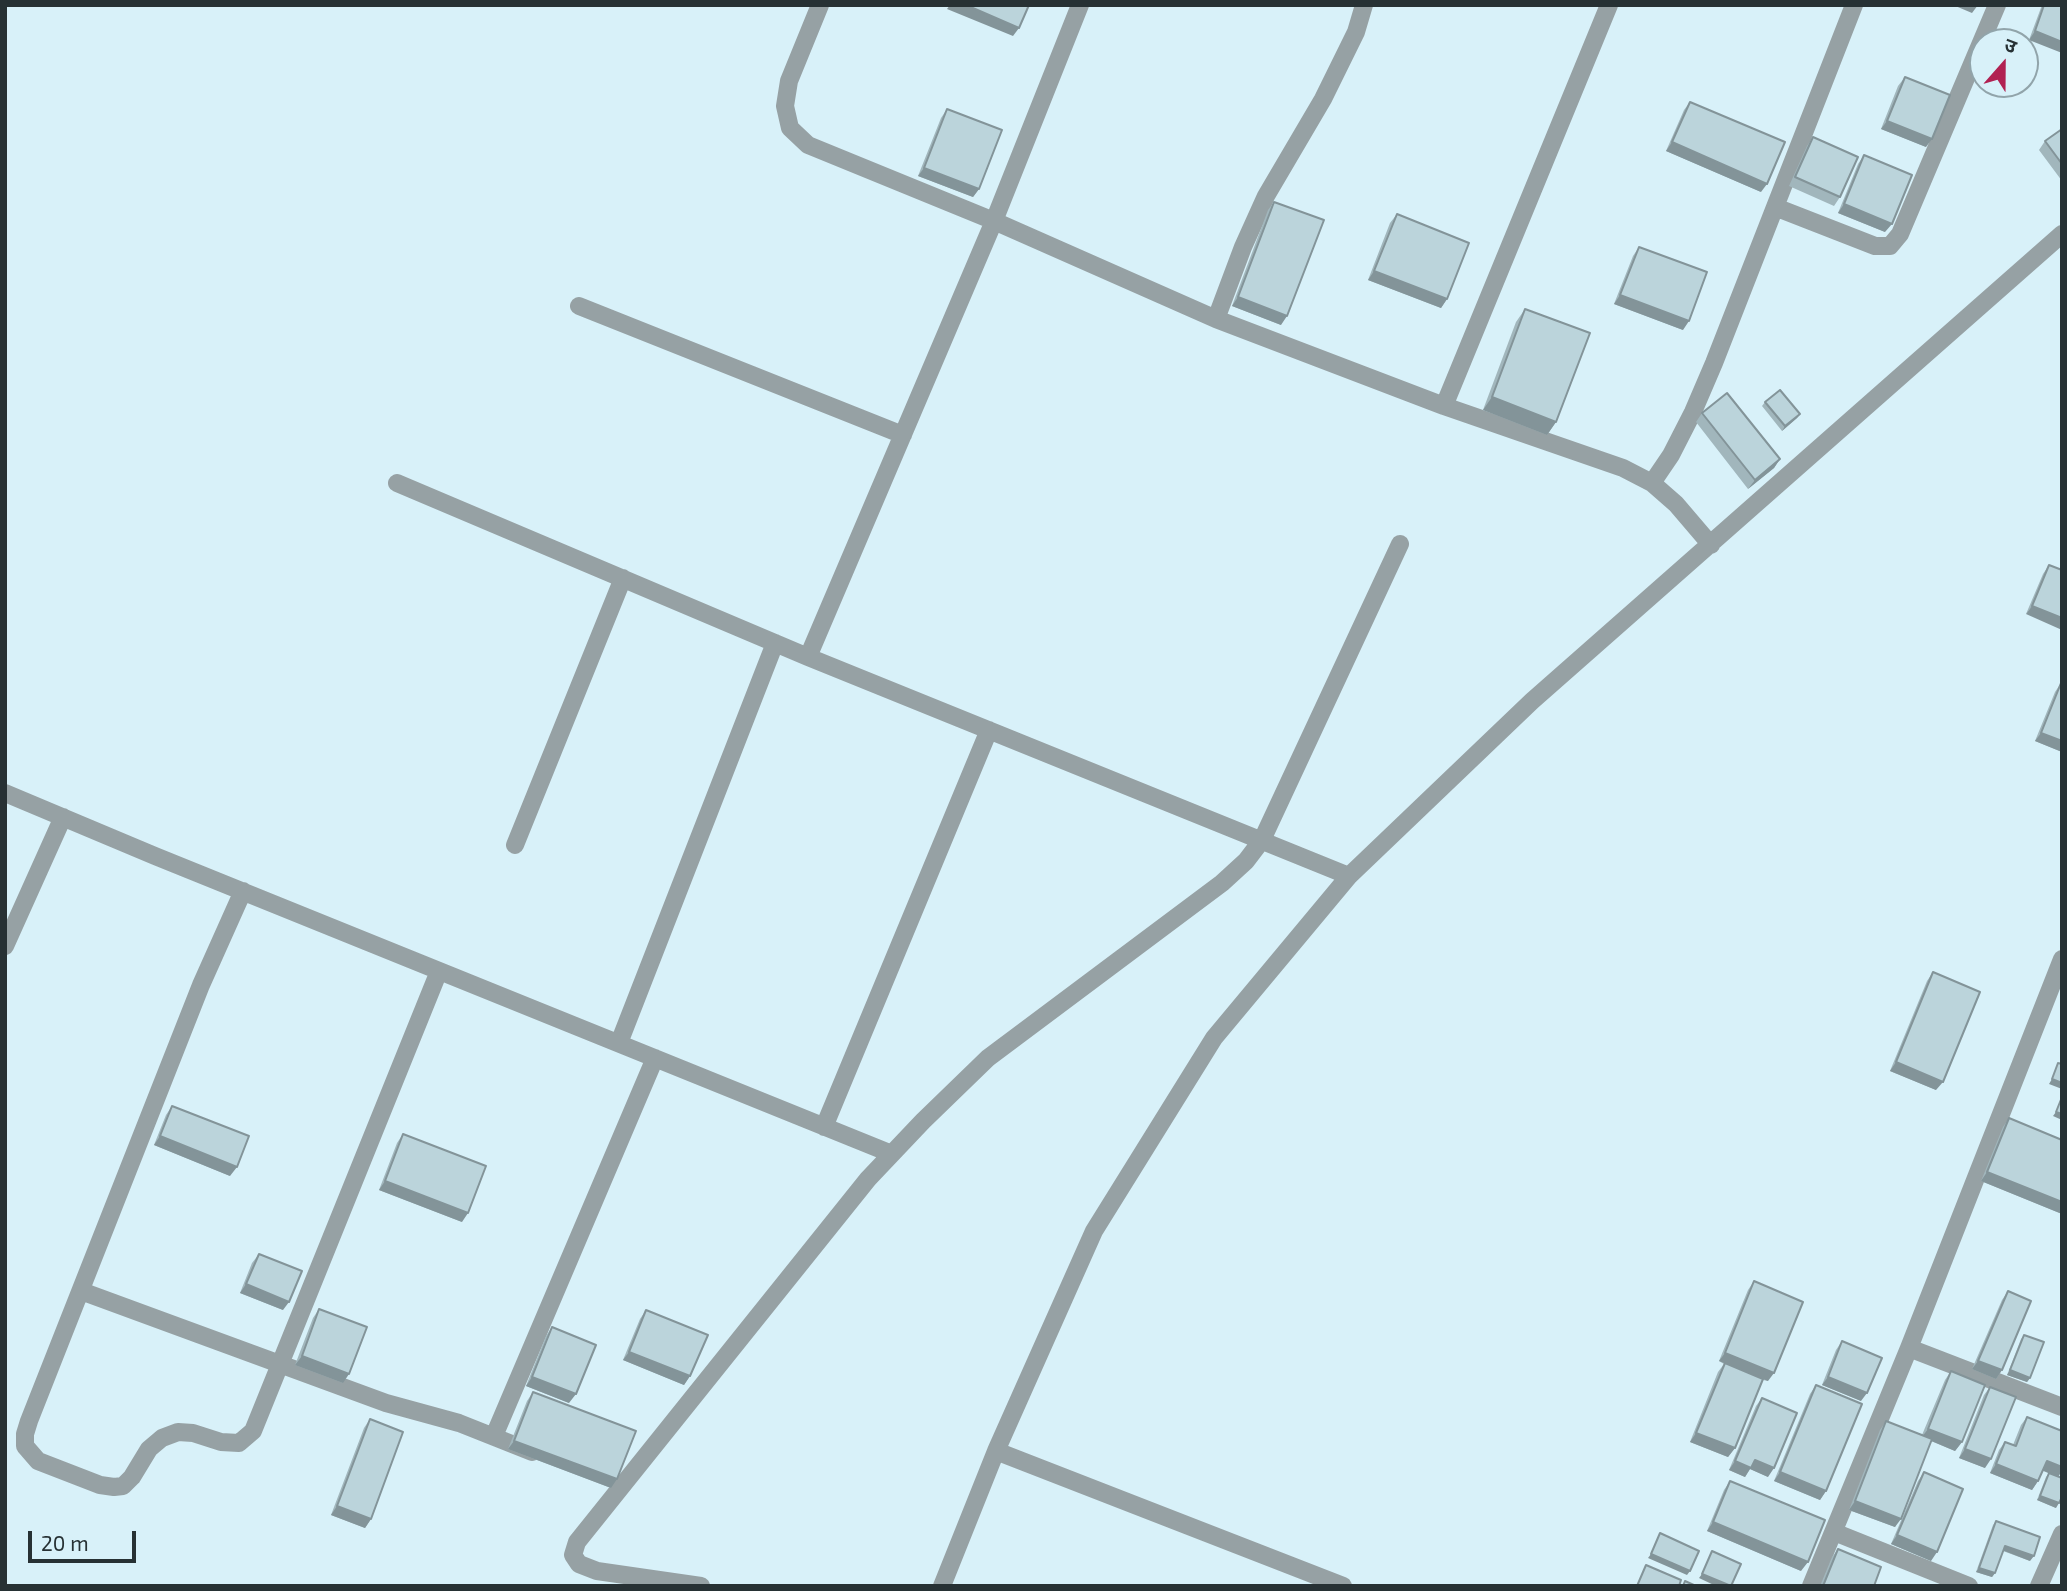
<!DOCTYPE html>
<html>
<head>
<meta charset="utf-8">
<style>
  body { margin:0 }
  #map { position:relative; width:2067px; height:1591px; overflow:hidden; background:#d8f1f9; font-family:"Exo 2","Noto Sans Devanagari",sans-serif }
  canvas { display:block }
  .frame { position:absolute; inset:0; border:7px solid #273134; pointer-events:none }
  .north { position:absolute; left:1969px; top:28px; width:70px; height:70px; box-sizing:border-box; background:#d8f1f9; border:2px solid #91a4aa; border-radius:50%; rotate:21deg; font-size:19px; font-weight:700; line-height:28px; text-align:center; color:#273134 }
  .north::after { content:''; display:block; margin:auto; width:24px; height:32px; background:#b12152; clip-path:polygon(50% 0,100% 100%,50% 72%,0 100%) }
  .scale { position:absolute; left:28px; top:1531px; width:108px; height:32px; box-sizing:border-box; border:4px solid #273134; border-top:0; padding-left:9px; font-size:21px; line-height:24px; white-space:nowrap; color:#273134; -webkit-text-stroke:5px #d8f1f9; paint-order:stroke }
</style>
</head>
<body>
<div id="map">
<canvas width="2067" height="1591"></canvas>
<div class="frame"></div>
<div class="north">उ</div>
<div class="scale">20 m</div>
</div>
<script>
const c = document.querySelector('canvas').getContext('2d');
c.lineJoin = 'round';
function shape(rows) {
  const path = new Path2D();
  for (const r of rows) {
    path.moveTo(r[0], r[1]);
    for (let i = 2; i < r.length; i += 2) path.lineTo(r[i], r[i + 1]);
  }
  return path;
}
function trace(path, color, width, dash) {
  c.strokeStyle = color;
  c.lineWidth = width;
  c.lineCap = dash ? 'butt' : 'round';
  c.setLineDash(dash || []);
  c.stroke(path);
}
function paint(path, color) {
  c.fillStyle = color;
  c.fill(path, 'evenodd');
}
trace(shape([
  [820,5,789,81,785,106,790,128,808,145,994,221,1216,319,1444,406,1623,468,1652,483,1676,504,1711,545],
  [1775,207,1875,246,1890,246,1900,234,1997,5],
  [579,306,903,435],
  [1216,319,1243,247,1266,196,1323,99,1356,32,1364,5],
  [1444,406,1609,5],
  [397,483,808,657,1349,876],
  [1652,483,1671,455,1693,412,1714,363,1854,5],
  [808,657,994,221,1080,5],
  [5,793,155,856,892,1154],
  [515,845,623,578],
  [243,891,201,985,29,1421,25,1434,25,1446,38,1461,100,1485,114,1487,123,1486,132,1477,149,1449,162,1438,178,1432,193,1433,221,1442,239,1443,253,1431,439,971],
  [5,946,63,817],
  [619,1043,775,643],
  [824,1127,989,730],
  [81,1291,386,1403,459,1423,532,1452],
  [1909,1348,2062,1407],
  [494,1436,655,1058],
  [996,1451,1343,1586],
  [1834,1532,1969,1586],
  [701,1586,597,1571,579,1564,573,1555,577,1542,868,1179,923,1121,988,1058,1222,883,1246,861,1262,840,1400,544],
  [942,1586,996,1451,1094,1231,1214,1038,1349,876,1532,701,2062,234],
  [1811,1586,1909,1348,2062,959],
  [2039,1586,2062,1534]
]), '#96a1a4', 18);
paint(shape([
  [2042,5,2062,5,2029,40],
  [1905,77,1926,147,1881,129,1898,86],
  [1690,102,1761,192,1666,151,1684,110],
  [947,109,979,189,973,197,918,176,941,118],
  [2062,129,2062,181,2039,150,2045,141],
  [1813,137,1840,197,1834,206,1789,186,1807,146],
  [1864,155,1885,232,1838,213,1858,164],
  [1274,202,1281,325,1232,306,1268,210],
  [1397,214,1447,299,1441,308,1368,280,1390,223],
  [1639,247,1683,330,1614,304,1633,256],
  [1525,309,1556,422,1547,435,1483,410,1516,322],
  [1765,402,1800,414,1797,418,1782,431,1762,406],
  [1702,413,1780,459,1774,468,1748,489,1696,422],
  [2049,565,2062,570,2026,614,2043,574],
  [2061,683,2062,683,2062,752,2035,741,2055,692],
  [1933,972,1936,1090,1890,1071,1927,981],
  [172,1106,230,1176,154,1145,166,1115],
  [2009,1118,2062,1140,2062,1214,1981,1181,2003,1127],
  [403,1134,462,1222,379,1190,397,1143],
  [259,1254,283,1310,240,1293,252,1263],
  [1754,1281,1768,1381,1763,1380,1735,1448,1728,1457,1690,1442,1718,1372,1724,1364,1719,1361,1748,1290],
  [2008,1291,2002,1370,1996,1379,1972,1369,2002,1300],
  [319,1309,343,1383,295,1365,313,1318],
  [646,1310,690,1376,684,1385,623,1360,640,1319],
  [552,1327,569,1403,526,1386,546,1336],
  [2024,1335,2030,1378,2027,1382,2007,1375,2021,1339],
  [1842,1341,1861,1401,1822,1385,1836,1350],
  [1951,1371,1962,1442,1955,1451,1931,1441,1895,1527,1849,1510,1880,1430,1886,1421,1922,1435,1945,1380],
  [1816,1385,1826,1491,1820,1500,1774,1481,1810,1394],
  [1990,1387,1985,1468,1959,1458,1984,1395],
  [533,1392,611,1488,508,1449,527,1401],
  [1762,1398,1768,1477,1750,1469,1745,1477,1729,1470,1756,1406],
  [2027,1417,2062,1471,2058,1476,2056,1508,2037,1500,2046,1477,2049,1473,2043,1470,2038,1481,2032,1490,1990,1473,1999,1450,2005,1442,2013,1445,2021,1425],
  [370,1419,371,1519,365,1528,331,1515,364,1428],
  [1924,1472,1931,1561,1891,1544,1918,1481],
  [1730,1481,1801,1571,1707,1531,1724,1490],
  [1996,1521,2030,1561,2003,1551,1995,1573,1992,1577,1976,1572,1993,1525],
  [1838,1549,1874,1586,1820,1586,1832,1557]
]), '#a1b6bc');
paint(shape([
  [950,5,966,5,1019,28,1013,36,947,9],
  [1953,5,1978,5,1972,13],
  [2035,31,2062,42,2062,53,2029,40],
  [1887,121,1932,139,1926,147,1881,129],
  [1672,142,1767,184,1761,192,1666,151],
  [924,168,979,189,973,197,918,176],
  [1844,204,1892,224,1885,232,1838,213],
  [1374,271,1447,299,1441,308,1368,280],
  [1620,295,1689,321,1683,330,1614,304],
  [1238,297,1287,316,1281,325,1232,306],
  [1492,397,1556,422,1547,435,1483,410],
  [1800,414,1797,418,1782,431,1785,426],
  [1780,459,1774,468,1748,489,1755,480],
  [2032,606,2062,618,2062,630,2026,614],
  [2041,733,2062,741,2062,752,2035,741],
  [1896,1062,1943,1082,1936,1090,1890,1071],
  [2052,1079,2062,1083,2062,1089,2049,1084],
  [2056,1112,2062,1114,2062,1120,2053,1116],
  [160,1136,237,1167,230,1176,154,1145],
  [1987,1172,2062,1202,2062,1214,1981,1181],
  [385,1181,468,1213,462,1222,379,1190],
  [246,1284,289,1302,283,1310,240,1293],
  [629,1352,690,1376,684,1385,623,1360],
  [1725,1353,1774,1373,1768,1381,1719,1361],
  [302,1356,349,1374,343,1383,295,1365],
  [1978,1361,2002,1370,1996,1379,1972,1369],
  [2010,1370,2030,1378,2027,1382,2007,1375],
  [532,1377,576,1394,569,1403,526,1386],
  [1828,1377,1867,1393,1861,1401,1822,1385],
  [1928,1429,1962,1442,1955,1451,1922,1437],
  [1696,1433,1735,1448,1728,1457,1690,1442],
  [514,1441,617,1479,611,1488,508,1449],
  [1965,1449,1991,1459,1985,1468,1959,1458],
  [1755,1460,1774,1468,1768,1477,1750,1469,1745,1477,1729,1470,1735,1461],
  [2047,1461,2062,1467,2062,1471,2058,1477,2041,1470],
  [1996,1464,2038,1481,2032,1490,1990,1473],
  [1780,1472,1826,1491,1820,1500,1774,1481],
  [2040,1496,2059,1503,2056,1508,2037,1500],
  [1855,1501,1901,1519,1895,1527,1849,1510],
  [337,1506,371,1519,365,1528,331,1515],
  [1713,1522,1808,1562,1801,1571,1707,1531],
  [1897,1535,1937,1552,1931,1561,1891,1544],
  [2005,1546,2034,1556,2030,1561,2002,1550],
  [1651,1554,1690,1571,1687,1575,1648,1558],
  [1979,1568,1995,1573,1992,1577,1976,1572],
  [1702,1574,1730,1586,1716,1586,1699,1578]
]), '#839499');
const building = shape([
  [966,5,1029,5,1019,28,966,5],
  [2044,5,2062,5,2062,42,2035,31,2044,5],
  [1905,77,1950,95,1932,139,1887,121,1905,77],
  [1690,102,1785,142,1767,184,1672,142,1690,102],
  [947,109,1002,130,979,189,924,168,947,109],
  [2062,129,2062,164,2045,141,2062,129],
  [1813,137,1858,157,1840,197,1795,177,1813,137],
  [1864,155,1912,175,1892,224,1844,204,1864,155],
  [1274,202,1324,220,1287,316,1238,297,1274,202],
  [1397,214,1469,243,1447,299,1374,271,1397,214],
  [1639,247,1707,272,1689,321,1620,295,1639,247],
  [1525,309,1590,333,1556,422,1492,397,1525,309],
  [1780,390,1800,414,1785,426,1765,402,1780,390],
  [1727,393,1780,459,1755,480,1702,413,1727,393],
  [2049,565,2062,570,2062,618,2032,606,2049,565],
  [2061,683,2062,683,2062,741,2041,733,2061,683],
  [1933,972,1980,992,1943,1082,1896,1062,1933,972],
  [2058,1063,2062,1064,2062,1083,2052,1079,2058,1063],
  [2062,1097,2062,1114,2056,1112,2062,1097],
  [172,1106,249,1136,237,1167,160,1136,172,1106],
  [2009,1118,2062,1140,2062,1202,1987,1172,2009,1118],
  [403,1134,486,1166,468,1213,385,1181,403,1134],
  [259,1254,302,1271,289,1302,246,1284,259,1254],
  [1754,1281,1803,1302,1774,1373,1725,1353,1754,1281],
  [2008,1291,2031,1301,2002,1370,1978,1361,2008,1291],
  [319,1309,367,1327,349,1374,302,1356,319,1309],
  [646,1310,708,1335,690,1376,629,1352,646,1310],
  [552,1327,596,1345,576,1394,532,1377,552,1327],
  [2024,1335,2044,1342,2030,1378,2010,1370,2024,1335],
  [1842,1341,1882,1358,1867,1393,1828,1377,1842,1341],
  [1725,1363,1763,1379,1735,1448,1696,1433,1725,1363],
  [1951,1371,1985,1385,1962,1442,1928,1429,1951,1371],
  [1816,1385,1862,1404,1826,1491,1780,1472,1816,1385],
  [1990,1387,2016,1397,1991,1459,1965,1449,1990,1387],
  [533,1392,636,1431,617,1479,514,1441,533,1392],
  [1762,1398,1797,1413,1774,1468,1755,1460,1751,1468,1735,1461,1762,1398],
  [2027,1417,2062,1431,2062,1467,2047,1461,2038,1481,1996,1464,2005,1442,2016,1446,2027,1417],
  [370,1419,403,1432,371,1519,337,1506,370,1419],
  [1886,1421,1932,1439,1901,1519,1855,1501,1886,1421],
  [1924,1472,1963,1489,1937,1552,1897,1535,1924,1472],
  [2049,1473,2062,1478,2062,1497,2059,1503,2040,1496,2049,1473],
  [1730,1481,1825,1520,1808,1562,1713,1522,1730,1481],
  [1996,1521,2040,1537,2034,1556,2005,1546,1995,1573,1979,1568,1996,1521],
  [1660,1533,1699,1551,1690,1571,1651,1554,1660,1533],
  [1838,1549,1881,1567,1874,1586,1823,1586,1838,1549],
  [1712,1551,1741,1564,1731,1586,1702,1574,1712,1551],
  [1646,1565,1681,1580,1679,1586,1637,1586,1646,1565],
  [1685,1581,1696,1586,1683,1586,1685,1581]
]);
paint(building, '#bbd4db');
trace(building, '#839499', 2);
</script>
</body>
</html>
